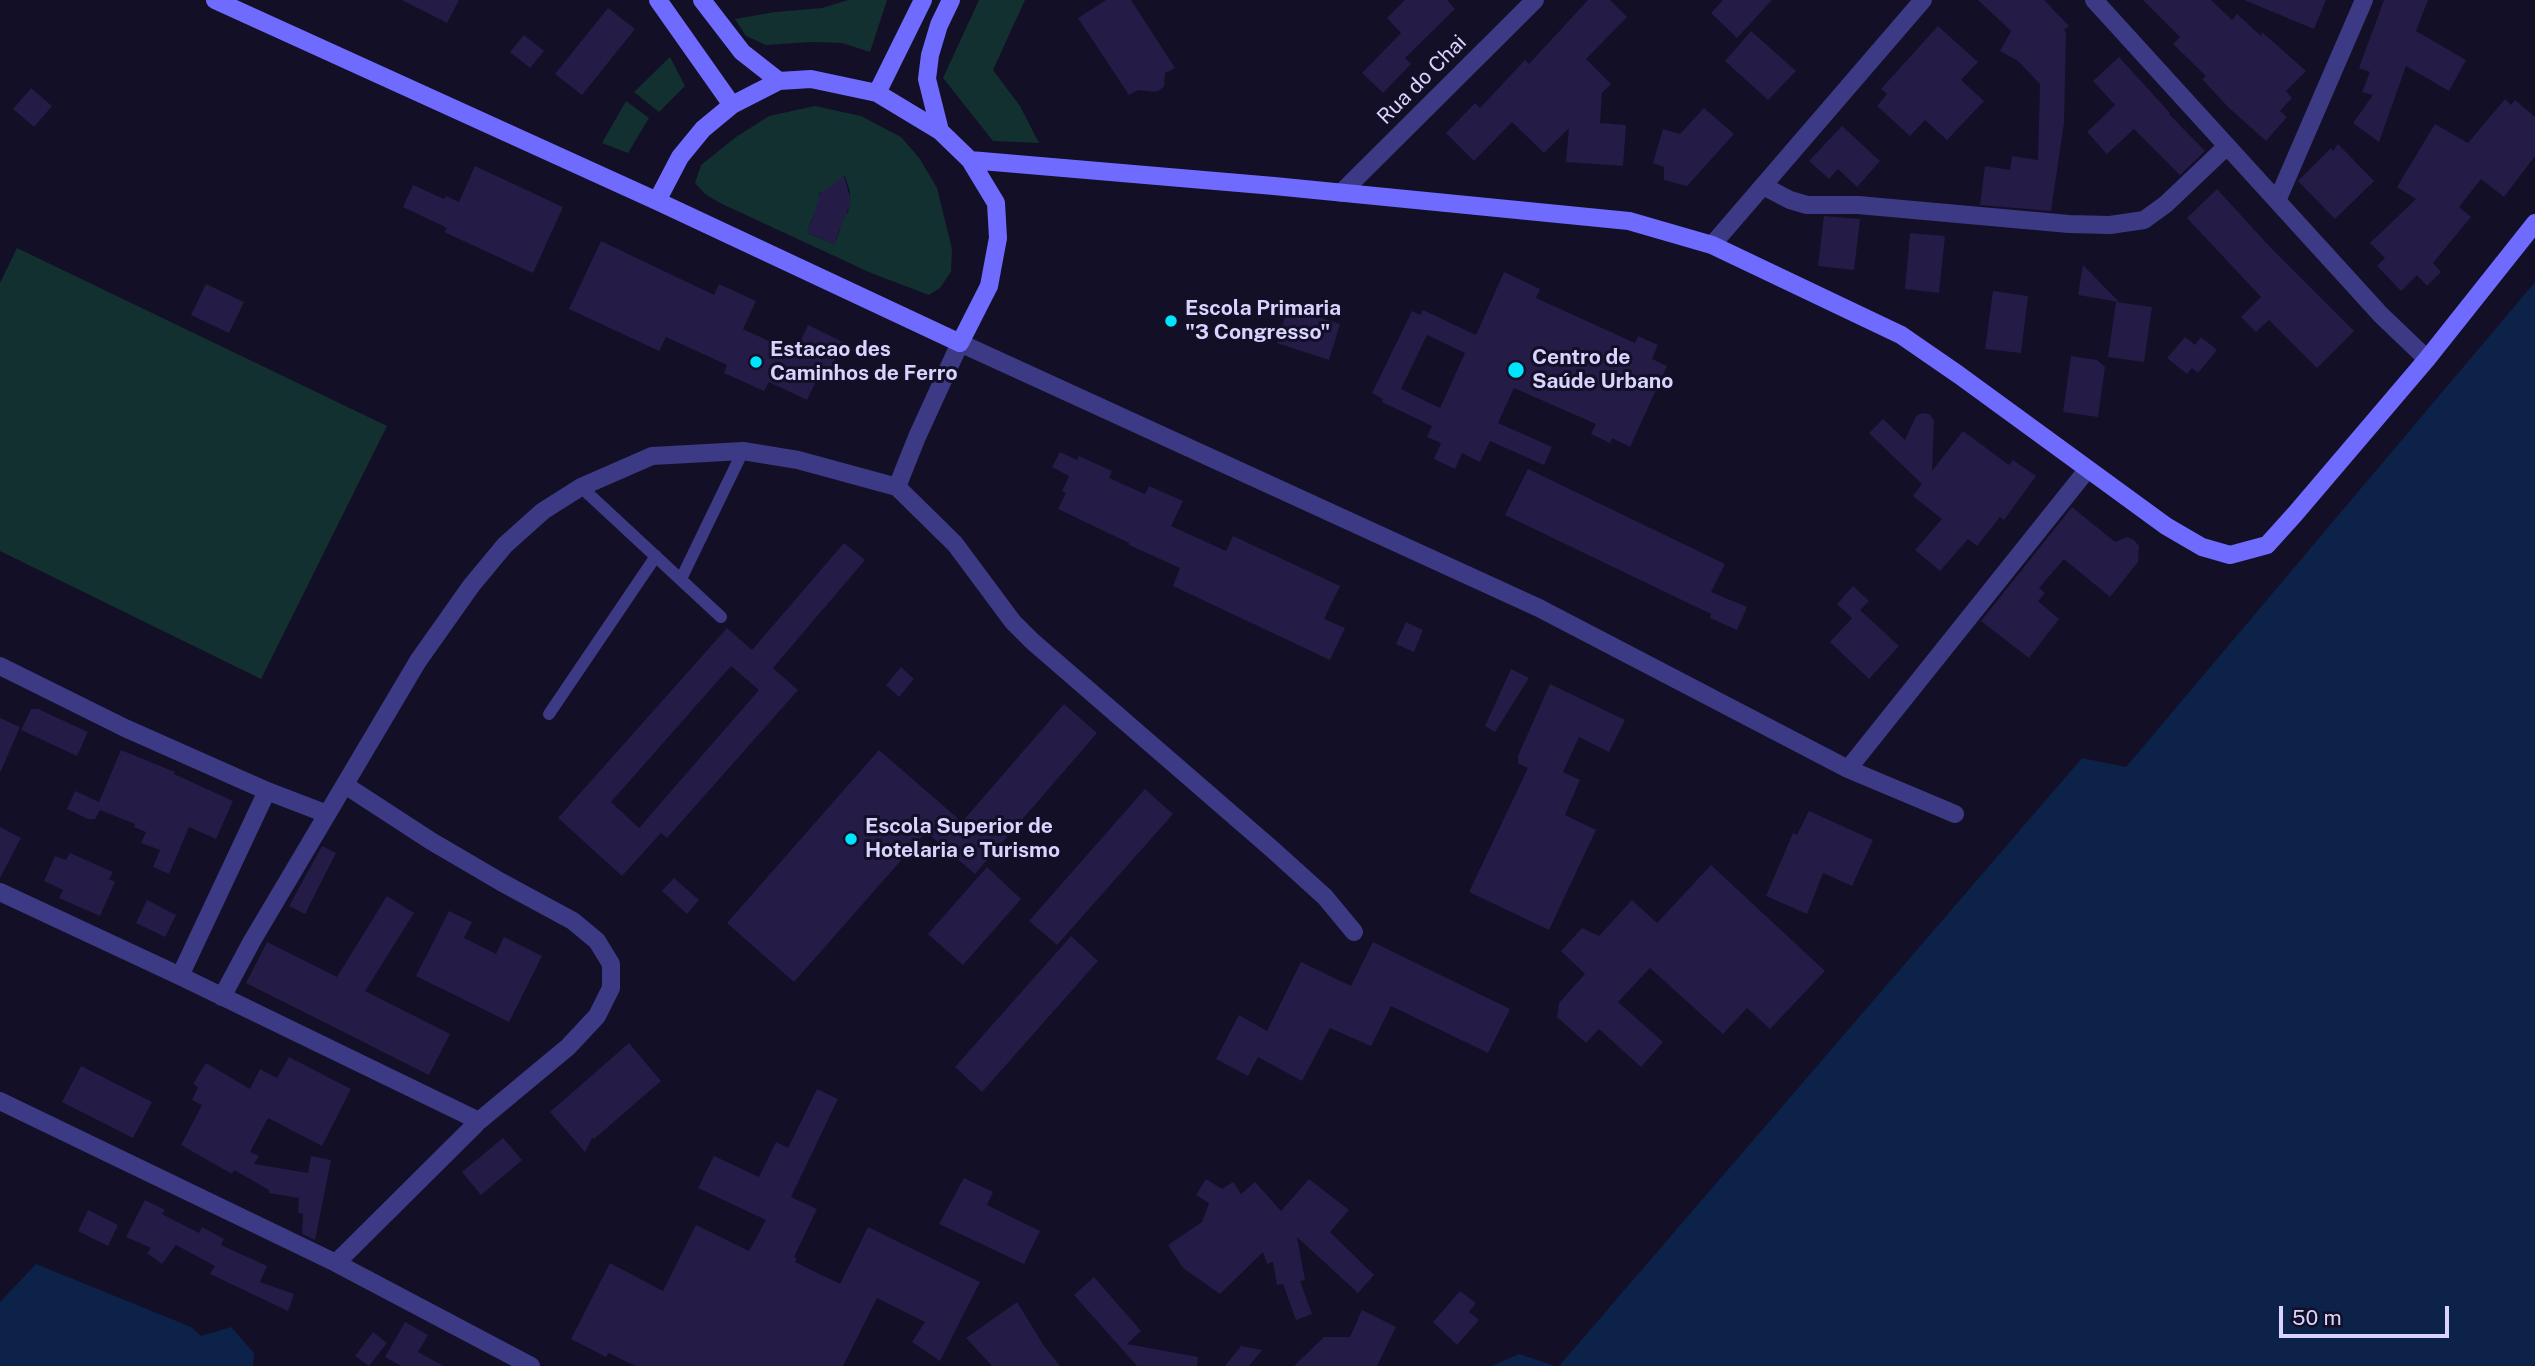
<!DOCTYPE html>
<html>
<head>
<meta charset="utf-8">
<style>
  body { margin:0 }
  #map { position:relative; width:2535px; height:1366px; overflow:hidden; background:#130f26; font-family:"Public Sans",sans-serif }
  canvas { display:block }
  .scale { position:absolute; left:2279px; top:1306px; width:170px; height:32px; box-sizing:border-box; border:4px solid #d9d4ff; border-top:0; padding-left:9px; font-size:21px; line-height:24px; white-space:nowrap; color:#d9d4ff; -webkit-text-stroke:5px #130f26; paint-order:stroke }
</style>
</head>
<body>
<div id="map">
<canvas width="2535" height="1366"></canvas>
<div class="scale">50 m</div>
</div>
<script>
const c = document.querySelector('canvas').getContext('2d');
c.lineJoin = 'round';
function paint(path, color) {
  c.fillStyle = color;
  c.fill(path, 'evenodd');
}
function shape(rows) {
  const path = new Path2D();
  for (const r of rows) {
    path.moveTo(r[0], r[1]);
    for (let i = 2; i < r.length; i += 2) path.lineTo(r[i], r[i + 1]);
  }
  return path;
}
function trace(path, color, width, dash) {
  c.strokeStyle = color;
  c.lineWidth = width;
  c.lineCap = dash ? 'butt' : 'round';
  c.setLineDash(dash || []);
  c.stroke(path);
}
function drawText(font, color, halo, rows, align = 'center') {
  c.font = font + ' "Public Sans",sans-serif';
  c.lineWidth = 6;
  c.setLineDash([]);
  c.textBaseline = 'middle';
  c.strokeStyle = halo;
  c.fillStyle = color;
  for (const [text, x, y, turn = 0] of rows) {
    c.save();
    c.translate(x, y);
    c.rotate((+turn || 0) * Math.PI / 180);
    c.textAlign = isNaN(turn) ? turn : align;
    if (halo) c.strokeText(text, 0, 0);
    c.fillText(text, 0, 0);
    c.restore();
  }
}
paint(shape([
  [848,0,887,0,870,52,842,43,812,42,766,45,746,36,735,19,775,12,822,8],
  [979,0,1025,0,993,70,1020,106,1039,143,993,141,943,78],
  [670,57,685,86,659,112,634,92],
  [626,101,649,118,628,153,602,143],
  [815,106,861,116,901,137,920,159,937,188,952,249,951,272,940,288,929,295,871,273,720,203,705,194,695,183,701,165,736,137,769,116],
  [845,176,850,192,848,213,819,195,820,192,823,193],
  [812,218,840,230,834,244,807,233],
  [17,248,387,426,261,679,0,551,0,283]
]), '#12302f');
paint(shape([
  [2535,282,2535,1366,1559,1366,2082,758,2126,767],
  [36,1264,191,1327,201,1336,231,1327,254,1353,253,1366,0,1366,0,1302],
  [1519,1354,1555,1366,1492,1366]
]), '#0c2248');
paint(shape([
  [402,0,459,0,447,23],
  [1106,0,1131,0,1175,68,1165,73,1164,86,1160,90,1155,92,1138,90,1129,95,1078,18],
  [1405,0,1447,0,1455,9,1405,58,1411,64,1383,93,1362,73,1401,33,1387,18],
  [1588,0,1610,0,1627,17,1586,59,1611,84,1602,93,1600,123,1626,125,1623,166,1566,162,1569,128,1544,153,1512,122,1474,161,1446,133,1475,103,1480,108,1525,60,1529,64],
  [1723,0,1772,0,1737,38,1711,13],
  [1978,0,2044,0,2069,26,2064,30,2066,33,2064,123,2051,211,1980,205,1985,166,2010,170,2012,156,2038,160,2040,84,2018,61,2000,51,2011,31],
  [2143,0,2211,0,2232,20,2237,14,2261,36,2262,32,2306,71,2286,91,2292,98,2280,111,2287,117,2266,141,2228,107,2202,79,2206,76,2173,44,2180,37],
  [2244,0,2326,0,2314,29],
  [2384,0,2428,0,2416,31,2466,60,2449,91,2406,66,2379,142,2353,123,2373,95,2362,92,2370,72,2359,68],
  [608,8,635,29,582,95,555,74],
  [1938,26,1978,62,1961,80,1984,101,1947,140,1925,120,1910,136,1877,106,1887,94,1881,89],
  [1751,31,1796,71,1768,100,1725,61],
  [524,35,544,51,530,68,510,52],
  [2119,57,2170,113,2169,114,2205,151,2180,175,2134,129,2107,154,2087,132,2115,105,2093,81],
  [31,88,52,106,34,127,13,109],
  [2505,99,2511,105,2515,100,2535,117,2535,156,2504,197,2481,179,2459,207,2471,217,2433,263,2441,272,2427,286,2417,275,2401,291,2377,266,2385,258,2370,243,2416,199,2397,187,2435,124,2468,143],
  [1704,108,1734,134,1687,186,1664,180,1664,167,1653,163,1663,129,1680,134],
  [1842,126,1880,161,1857,187,1838,169,1829,179,1809,161],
  [2338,144,2374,181,2335,219,2298,181,2331,148,2333,151],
  [475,166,563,207,533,273,444,232,447,228,403,207,413,185,444,199,446,196,459,202],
  [844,176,851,201,834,244,807,233,819,199,819,194],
  [2217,189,2271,248,2354,331,2317,368,2269,320,2256,332,2241,317,2261,297,2187,218],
  [1824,216,1860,219,1854,270,1818,266],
  [1910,233,1945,236,1939,293,1905,289],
  [601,241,714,295,719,284,756,301,743,329,795,353,808,325,843,342,827,376,820,373,807,400,769,382,764,391,724,373,727,365,666,337,659,351,569,309],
  [2083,265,2119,302,2078,295],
  [1504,272,1540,289,1536,298,1635,343,1638,336,1658,345,1652,359,1667,366,1630,447,1612,438,1610,443,1591,434,1596,424,1514,388,1498,423,1552,447,1544,465,1490,441,1480,462,1462,453,1455,469,1434,459,1441,443,1427,437,1432,426,1382,402,1383,399,1372,393,1412,311,1420,315,1423,310,1476,335],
  [1427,335,1465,353,1440,408,1401,389],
  [206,284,244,302,229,333,191,315],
  [1993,291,2028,296,2021,353,1985,349],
  [2116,302,2152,307,2144,362,2108,357],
  [1288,307,1340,324,1329,360,1277,343],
  [2185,337,2195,345,2201,337,2217,350,2198,373,2192,368,2187,374,2167,358],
  [2071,356,2097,360,2105,367,2098,417,2063,412],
  [1922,413,1929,414,1934,420,1932,471,1963,431,2009,465,2013,460,2036,476,2004,520,2000,517,1977,546,1968,539,1940,571,1915,550,1942,519,1913,496,1922,484,1869,433,1883,419,1905,440,1916,416],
  [1060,452,1077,460,1079,456,1112,471,1109,478,1145,494,1149,486,1183,501,1171,526,1226,551,1233,536,1340,586,1324,619,1345,628,1330,660,1173,586,1180,568,1129,545,1129,543,1058,509,1066,493,1062,491,1069,476,1052,467],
  [1528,469,1725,564,1711,592,1747,607,1737,630,1710,618,1711,614,1505,515],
  [2072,507,2115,542,2127,537,2134,540,2139,546,2138,562,2110,597,2064,559,2039,588,2045,593,2038,601,2059,619,2029,658,1981,621],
  [844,543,865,560,773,668,798,690,667,838,661,833,622,876,558,818,727,628,752,650],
  [731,666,759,690,639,828,611,802],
  [1853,586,1869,601,1860,610,1899,646,1869,679,1830,642,1852,618,1837,604],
  [1406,622,1423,630,1414,652,1396,644],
  [901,667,914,679,899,697,886,685],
  [1511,669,1529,678,1495,732,1485,726],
  [1550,684,1625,720,1609,752,1579,737,1563,772,1580,780,1565,815,1596,830,1549,930,1469,892,1528,768,1518,763,1518,756],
  [1064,704,1097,733,975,874,926,832,794,982,727,923,879,750,962,822],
  [31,709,38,709,88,732,77,756,21,730],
  [0,718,20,727,0,773],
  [121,750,175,772,174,774,233,801,216,839,189,827,169,874,153,867,160,850,141,843,146,832,134,827,135,824,100,810,95,819,88,819,67,809,75,791,99,802],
  [1145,789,1173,814,1057,945,1029,921],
  [1809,811,1873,840,1852,886,1823,873,1807,914,1766,896,1793,833,1797,835],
  [0,827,21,838,0,878],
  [322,846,336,853,305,914,289,906],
  [70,853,113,872,109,879,115,882,100,916,59,898,63,890,44,881,55,856,66,860],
  [1711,865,1825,971,1770,1029,1747,1008,1723,1034,1650,968,1618,1002,1663,1042,1641,1067,1599,1029,1586,1043,1557,1017,1559,1003,1585,974,1561,951,1582,928,1599,936,1632,900,1657,923],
  [987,867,1021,899,963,965,928,934],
  [674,878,699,900,687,914,662,891],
  [387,896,414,913,365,991,450,1034,429,1075,246,983,267,942,337,977],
  [147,900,176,915,165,937,136,923],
  [449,911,472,922,464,938,496,954,504,937,542,956,509,1022,416,976],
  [1071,936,1098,961,982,1092,955,1067],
  [1373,942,1510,1009,1488,1053,1391,1006,1371,1046,1330,1028,1302,1081,1258,1057,1248,1076,1216,1059,1239,1015,1267,1031,1301,962,1351,986],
  [629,1043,661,1081,594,1139,592,1138,585,1152,550,1112],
  [289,1057,351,1089,322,1146,268,1118,250,1152,259,1156,254,1164,308,1173,311,1156,331,1160,315,1240,302,1234,303,1214,298,1213,299,1198,269,1193,269,1190,234,1170,232,1174,181,1145,202,1105,192,1100,198,1087,193,1084,206,1063,250,1089,260,1069,277,1078],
  [81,1066,152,1102,133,1138,62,1102],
  [817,1089,838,1099,791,1197,817,1209,794,1257,797,1259,795,1262,840,1284,868,1227,980,1282,940,1361,912,1342,925,1322,877,1298,843,1366,635,1366,609,1353,606,1357,571,1339,610,1263,663,1291,696,1225,749,1251,766,1220,698,1188,714,1156,759,1177,776,1142,788,1148],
  [503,1138,522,1160,481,1195,462,1172],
  [964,1178,993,1192,987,1205,1040,1231,1024,1264,939,1224],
  [1206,1179,1222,1189,1233,1182,1241,1194,1255,1182,1281,1211,1309,1179,1349,1210,1330,1232,1374,1275,1358,1293,1297,1237,1305,1280,1300,1281,1312,1314,1296,1320,1283,1284,1277,1285,1273,1262,1267,1264,1263,1252,1220,1294,1183,1268,1168,1245,1202,1222,1209,1203,1196,1195],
  [145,1200,165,1210,162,1214,199,1233,202,1227,224,1239,221,1245,267,1266,260,1282,294,1294,288,1311,210,1274,215,1266,176,1245,162,1264,147,1253,151,1248,126,1237],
  [88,1210,118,1225,108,1246,78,1231],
  [1094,1277,1141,1331,1127,1344,1198,1357,1197,1366,1137,1366,1074,1295],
  [1460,1291,1476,1303,1469,1312,1479,1320,1457,1345,1433,1322],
  [1017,1302,1044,1346,1060,1366,992,1366,966,1338],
  [1362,1310,1396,1327,1377,1366,1294,1366,1324,1337,1350,1337],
  [405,1322,428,1335,418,1352,443,1366,401,1366,385,1357],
  [373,1332,387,1343,369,1366,355,1356],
  [1241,1346,1262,1350,1249,1366,1225,1366]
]), '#241b47');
trace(shape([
  [581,487,721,617],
  [681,579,743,451],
  [549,714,656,556]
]), '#3d3a85', 12);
trace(shape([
  [2094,0,2381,315,2427,359],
  [1763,186,1790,200,1807,205,1858,205,2069,224,2110,225,2144,220,2166,204,2226,147],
  [1341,193,1535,0],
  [2277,201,2364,0],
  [1712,245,1923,0],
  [897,487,917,437,960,343,1539,608,1848,769,1955,814],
  [0,666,125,728,267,791,327,814],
  [1848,769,2087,470],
  [0,892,180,976,479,1121],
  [180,976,267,791],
  [222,997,252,941,418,661,471,586,505,545,543,511,581,487,652,456,743,451,798,460,897,487,955,544,1013,622,1032,641,1272,849,1325,897,1354,932],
  [0,1101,336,1263,531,1366],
  [336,1263,479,1121,568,1047,597,1016,611,988,611,964,597,941,573,921,501,882,431,841,345,785]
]), '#3d3a85', 18);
trace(shape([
  [215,0,657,201,960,343,989,286,998,238,996,203,970,160,940,131,877,93,811,79,779,81,732,105,703,129,680,157,657,201],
  [658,0,732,105],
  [702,0,742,52,779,81],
  [877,93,923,0],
  [940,131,927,79,930,55,939,25,951,0],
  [970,160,1274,186,1629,221,1712,245,1901,335,1959,375,2166,526,2202,547,2230,555,2267,545,2295,514,2427,359,2535,223]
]), '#6f6bff', 18);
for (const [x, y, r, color] of [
  [1171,321,7,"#00e5ff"],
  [756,362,7,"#00e5ff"],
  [1516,370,9,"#00e5ff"],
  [851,839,7,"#00e5ff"]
]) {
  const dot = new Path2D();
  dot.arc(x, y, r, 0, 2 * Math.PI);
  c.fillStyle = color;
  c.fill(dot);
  trace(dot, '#130f26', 2.5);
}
drawText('21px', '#d9d4ff', '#130f26', [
  ["Rua do Chai",1422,80,-45]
]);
drawText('bold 21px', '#d9d4ff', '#130f26', [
  ["Escola Primaria",1185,309],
  ["\"3 Congresso\"",1185,333],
  ["Estacao des",770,350],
  ["Caminhos de Ferro",770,374],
  ["Centro de",1532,358],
  ["Saúde Urbano",1532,382],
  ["Escola Superior de",865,827],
  ["Hotelaria e Turismo",865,851]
], 'left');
</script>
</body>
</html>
